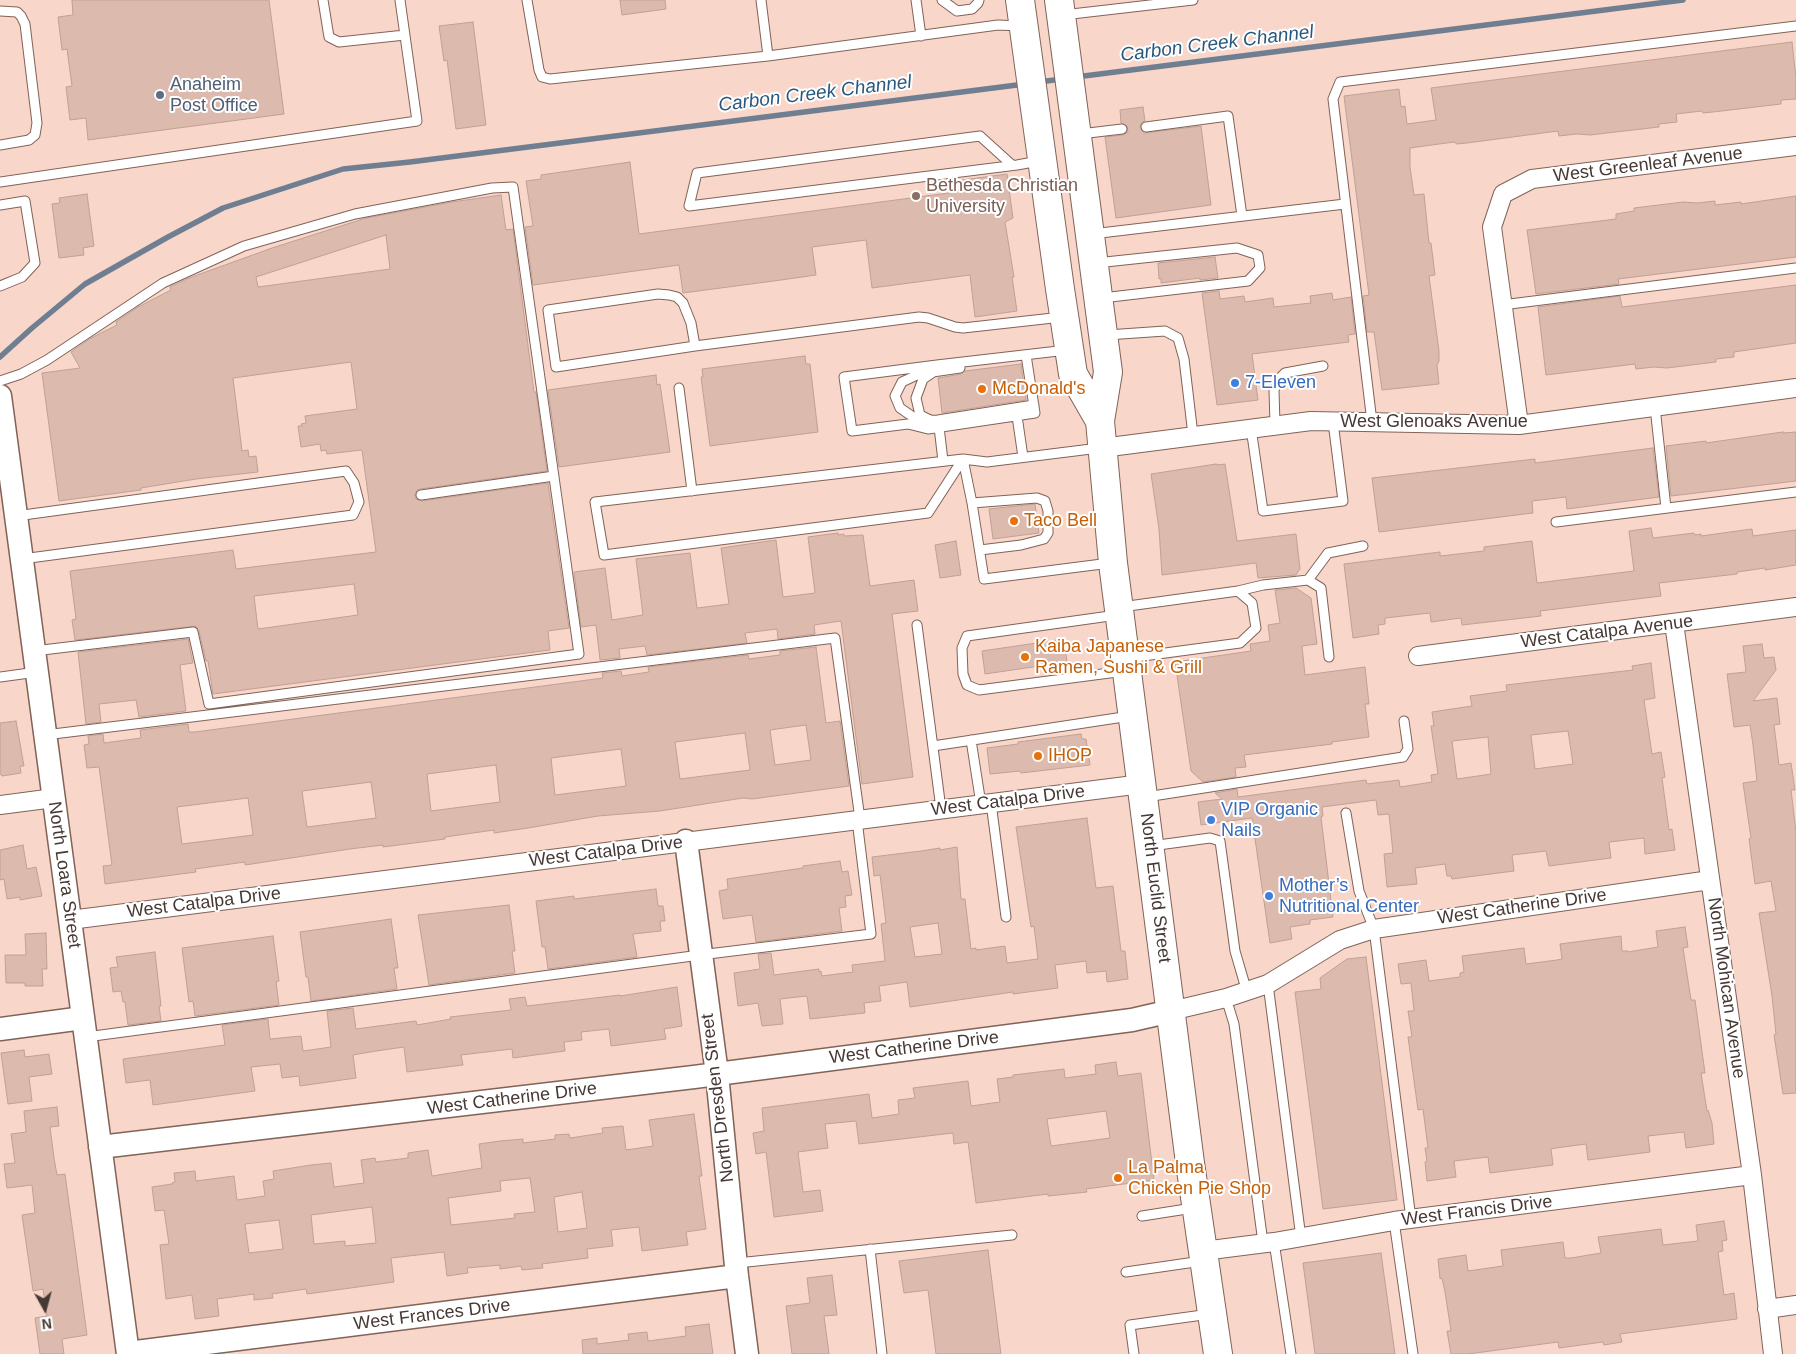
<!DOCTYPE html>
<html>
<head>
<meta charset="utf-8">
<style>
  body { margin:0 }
  #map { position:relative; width:1796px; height:1354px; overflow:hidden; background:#f9d6ca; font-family:Helvetica,sans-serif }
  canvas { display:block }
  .north { position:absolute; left:20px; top:1284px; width:50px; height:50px; -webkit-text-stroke:4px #fff; paint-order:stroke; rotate:173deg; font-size:14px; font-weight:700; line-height:20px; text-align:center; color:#463834 }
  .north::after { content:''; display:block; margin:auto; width:18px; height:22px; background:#463834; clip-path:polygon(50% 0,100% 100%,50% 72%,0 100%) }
</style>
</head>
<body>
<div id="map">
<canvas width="1796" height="1354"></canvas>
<div class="north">N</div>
</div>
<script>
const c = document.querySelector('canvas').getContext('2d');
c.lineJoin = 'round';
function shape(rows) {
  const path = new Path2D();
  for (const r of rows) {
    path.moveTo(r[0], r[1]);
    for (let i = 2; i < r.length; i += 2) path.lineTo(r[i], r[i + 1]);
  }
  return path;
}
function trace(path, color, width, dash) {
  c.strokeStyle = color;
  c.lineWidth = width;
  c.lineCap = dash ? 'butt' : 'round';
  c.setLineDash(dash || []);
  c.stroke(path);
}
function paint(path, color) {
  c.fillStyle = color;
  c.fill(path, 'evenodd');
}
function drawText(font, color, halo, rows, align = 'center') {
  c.font = font + ' Helvetica,sans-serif';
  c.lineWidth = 4;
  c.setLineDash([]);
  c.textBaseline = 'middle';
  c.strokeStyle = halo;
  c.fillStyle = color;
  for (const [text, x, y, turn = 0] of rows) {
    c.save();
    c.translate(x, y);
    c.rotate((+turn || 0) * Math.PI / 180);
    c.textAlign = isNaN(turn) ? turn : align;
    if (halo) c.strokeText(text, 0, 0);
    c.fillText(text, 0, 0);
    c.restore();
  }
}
trace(shape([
  [1076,77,1683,0],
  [1039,82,1062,79],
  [0,357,32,328,85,284,168,237,223,208,343,169,410,162,1025,84]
]), '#6f7f91', 5.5);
const building = shape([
  [72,0,269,0,284,114,88,140,86,118,70,120,66,87,72,86,67,49,62,50,58,17,73,15,72,0],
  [620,0,665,0,666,9,622,15,620,0],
  [473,22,486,125,456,129,447,60,444,61,439,26,473,22],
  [1792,42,1796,78,1796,99,1781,100,1781,104,1713,112,1703,113,1702,111,1676,114,1677,122,1659,124,1659,127,1590,135,1577,134,1559,136,1558,131,1467,143,1457,144,1454,142,1410,148,1410,167,1414,195,1424,194,1429,243,1431,243,1435,275,1429,276,1439,351,1439,361,1437,365,1439,384,1382,390,1374,332,1367,332,1363,296,1369,295,1344,96,1399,89,1401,107,1405,106,1407,124,1436,120,1431,88,1792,42],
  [1143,107,1145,121,1142,122,1140,127,1144,133,1201,126,1211,205,1116,218,1105,137,1123,135,1128,132,1127,126,1121,123,1120,110,1143,107],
  [630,162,639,234,956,192,955,190,960,189,962,180,1007,174,1013,218,1005,222,1014,277,1012,277,1017,311,975,317,970,275,872,288,866,240,812,247,816,275,781,280,683,293,679,265,533,285,525,227,533,226,526,181,541,179,541,175,630,162],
  [87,194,94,246,83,248,84,255,59,258,52,204,60,203,59,198,87,194],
  [501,195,506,230,513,229,534,392,536,392,547,471,420,489,417,490,415,495,416,499,422,501,548,483,569,628,548,631,550,650,213,694,208,661,206,661,199,631,196,626,75,640,72,620,76,619,70,571,233,550,236,569,376,552,362,450,327,454,326,450,321,451,320,444,301,447,298,426,302,426,301,424,306,423,305,416,357,409,351,362,233,378,242,451,248,450,249,457,256,456,258,472,196,479,141,488,141,490,59,501,42,373,80,368,71,352,91,338,117,325,116,322,138,307,171,290,170,287,189,278,272,248,366,218,452,202,501,195],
  [386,235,390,269,258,287,256,277,386,235],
  [354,584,358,615,258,629,254,596,354,584],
  [1796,196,1796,257,1618,279,1619,284,1536,294,1527,230,1616,219,1616,214,1634,211,1634,208,1683,202,1697,203,1715,201,1715,205,1741,202,1741,204,1796,196],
  [1215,257,1218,278,1200,280,1200,278,1161,283,1161,278,1159,279,1158,263,1215,257],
  [1796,285,1796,343,1734,352,1734,357,1716,359,1716,362,1667,368,1654,367,1636,369,1635,364,1546,375,1538,307,1620,296,1622,307,1796,285],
  [1219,291,1220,299,1244,296,1245,302,1273,298,1274,307,1311,303,1310,296,1332,293,1333,300,1351,297,1355,334,1348,335,1349,342,1252,354,1258,400,1217,405,1202,293,1219,291],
  [805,356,806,364,810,364,818,432,710,446,701,377,703,377,702,369,805,356],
  [1021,364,1026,400,942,413,938,378,961,374,965,371,1021,364],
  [656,375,657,385,660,384,670,452,559,467,548,390,656,375],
  [1783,432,1783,433,1796,432,1796,481,1671,496,1666,446,1706,441,1706,443,1783,432],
  [1653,448,1659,497,1567,509,1566,497,1532,501,1533,513,1379,532,1372,478,1535,459,1535,463,1653,448],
  [1216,464,1216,465,1225,464,1237,541,1296,534,1300,569,1296,575,1258,578,1256,563,1162,575,1159,529,1151,474,1216,464],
  [1035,504,1039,533,993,539,989,509,1035,504],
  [1651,528,1653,538,1694,533,1695,535,1701,534,1701,536,1752,529,1753,536,1796,530,1796,565,1765,570,1765,568,1737,572,1737,574,1659,583,1661,596,1540,611,1541,616,1462,625,1461,618,1431,622,1430,613,1385,618,1385,624,1378,625,1379,634,1353,638,1344,564,1440,552,1440,556,1484,551,1484,547,1532,541,1537,583,1634,571,1629,531,1651,528],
  [838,533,838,535,844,534,844,536,863,535,870,586,914,580,918,611,892,614,913,777,862,784,841,621,814,625,815,634,778,639,777,629,745,633,747,643,647,655,645,646,619,649,620,658,600,660,596,625,581,627,574,572,605,568,612,620,643,615,636,559,690,553,697,608,729,604,721,548,776,540,783,597,815,593,808,537,838,533],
  [956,541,961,575,940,578,935,545,956,541],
  [1296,588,1311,598,1317,644,1302,646,1305,675,1365,667,1369,704,1365,704,1369,737,1332,742,1332,744,1244,755,1246,767,1235,768,1236,777,1203,782,1191,771,1175,662,1251,651,1250,644,1270,641,1268,625,1280,623,1275,590,1296,588],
  [188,639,193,663,180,665,186,711,139,717,136,700,99,704,101,722,86,724,78,652,188,639],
  [1064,639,1067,662,985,674,982,651,1064,639],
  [1762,644,1764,658,1774,657,1776,670,1753,701,1777,698,1780,724,1774,725,1779,765,1791,763,1795,790,1791,790,1796,832,1796,1093,1783,1094,1774,1035,1776,1034,1772,996,1759,913,1776,911,1771,881,1755,884,1749,839,1751,838,1743,783,1757,781,1753,745,1750,725,1734,727,1727,674,1746,672,1743,646,1762,644],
  [816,647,826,723,840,721,849,786,752,799,743,798,660,811,598,816,528,828,494,833,494,830,445,837,445,839,383,847,383,845,350,849,245,865,245,862,195,869,196,872,105,884,103,866,112,865,99,767,87,768,84,745,89,744,88,736,103,734,104,743,141,738,140,730,188,724,189,732,195,732,603,678,602,673,621,671,622,676,649,672,648,667,748,655,749,659,780,655,780,651,816,647],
  [806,725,811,760,775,765,770,730,806,725],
  [745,733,750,770,680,779,675,742,745,733],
  [621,749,626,786,555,795,551,758,621,749],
  [496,765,500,802,431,811,427,774,496,765],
  [371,782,376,818,307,827,302,791,371,782],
  [248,798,253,835,182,844,177,807,248,798],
  [1651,663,1655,698,1644,700,1652,754,1661,752,1665,777,1662,778,1667,815,1669,830,1672,829,1675,850,1645,854,1644,838,1609,842,1611,858,1549,866,1546,851,1512,855,1514,871,1452,879,1451,876,1447,876,1445,864,1415,868,1417,884,1387,887,1384,854,1393,853,1389,814,1378,815,1376,800,1322,807,1323,816,1321,817,1333,917,1310,920,1310,924,1290,927,1292,939,1270,943,1252,818,1201,825,1198,802,1222,799,1215,793,1237,789,1238,797,1366,780,1367,784,1399,780,1400,787,1432,782,1431,775,1438,774,1431,726,1434,726,1432,712,1472,706,1470,696,1507,691,1506,685,1633,670,1632,666,1651,663],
  [1568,731,1573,764,1535,769,1531,735,1568,731],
  [1488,737,1491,774,1457,779,1452,741,1488,737],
  [16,721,24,766,20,766,21,773,2,776,0,774,0,723,16,721],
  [1081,734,1082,739,1086,739,1090,765,1021,773,1020,771,990,774,987,748,1018,744,1018,742,1081,734],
  [1087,818,1096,888,1113,886,1121,951,1125,951,1128,979,1107,982,1106,971,1087,973,1086,961,1055,965,1058,988,1013,994,1013,992,910,1007,907,982,879,986,881,1001,864,1003,865,1013,810,1019,807,996,780,999,783,1024,762,1026,758,1003,738,1006,734,973,760,969,758,954,771,953,774,975,819,969,819,972,821,971,822,976,853,972,852,965,885,961,881,924,886,923,880,875,874,876,872,857,921,851,940,848,940,850,957,847,961,899,965,899,971,949,976,948,976,950,1005,946,1007,963,1038,959,1034,926,1031,927,1016,827,1087,818],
  [938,923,942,954,915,957,910,927,938,923],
  [23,845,27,869,36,867,42,896,20,900,20,897,7,899,4,879,0,880,0,850,23,845],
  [840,861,842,872,848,871,852,895,845,896,846,907,839,908,842,931,756,942,752,915,723,919,719,891,728,889,727,879,803,868,803,866,840,861],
  [656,889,658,906,663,906,665,921,660,921,661,931,633,934,637,957,548,969,545,947,542,947,536,901,574,896,574,899,656,889],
  [509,905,515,951,512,951,515,973,429,985,418,915,509,905],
  [391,919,398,968,394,968,397,989,311,1001,308,977,306,977,300,932,391,919],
  [1685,927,1688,947,1683,948,1691,1000,1695,1000,1705,1073,1701,1073,1707,1111,1708,1110,1712,1123,1714,1144,1686,1148,1684,1132,1648,1136,1650,1152,1588,1160,1586,1144,1556,1148,1551,1149,1553,1165,1490,1173,1488,1157,1454,1161,1456,1177,1427,1181,1425,1162,1427,1161,1425,1148,1428,1148,1423,1109,1418,1110,1408,1037,1412,1037,1408,1011,1414,1011,1411,983,1401,984,1398,964,1426,960,1429,981,1460,977,1460,973,1464,972,1462,956,1524,948,1526,964,1557,960,1562,959,1560,944,1621,936,1622,951,1628,951,1628,952,1658,947,1656,931,1685,927],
  [46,933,47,969,42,969,43,986,25,986,25,983,6,983,5,955,26,955,25,934,46,933],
  [273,936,279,981,276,982,279,1005,195,1016,193,1001,189,1002,182,948,273,936],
  [155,952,161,1006,159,1006,161,1021,128,1025,125,1002,123,1002,121,991,113,992,110,968,118,967,116,957,155,952],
  [1366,957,1397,1200,1323,1209,1295,992,1321,989,1320,978,1347,959,1366,957],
  [677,987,682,1026,664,1029,666,1039,611,1046,609,1029,581,1032,582,1040,564,1042,565,1051,513,1058,512,1049,461,1055,463,1065,407,1072,404,1047,376,1051,353,1055,356,1078,300,1086,299,1076,282,1078,280,1064,251,1067,255,1091,153,1105,150,1080,126,1083,123,1059,225,1045,222,1025,268,1019,270,1039,301,1036,303,1051,331,1047,327,1011,353,1008,356,1029,416,1021,417,1025,451,1019,450,1017,511,1010,509,999,525,997,527,1006,620,995,620,996,677,987],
  [24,1050,25,1057,49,1054,52,1074,29,1077,32,1101,8,1104,1,1053,24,1050],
  [1116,1062,1118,1076,1141,1073,1154,1180,1086,1189,1087,1192,1048,1196,1048,1194,976,1203,968,1142,954,1144,953,1133,859,1144,856,1121,825,1124,828,1148,798,1152,803,1192,820,1190,823,1211,774,1217,766,1152,756,1154,753,1133,764,1131,762,1108,869,1094,872,1118,899,1114,898,1100,915,1098,913,1088,968,1081,971,1106,1000,1102,997,1079,1013,1077,1013,1075,1064,1069,1065,1078,1096,1074,1095,1065,1116,1062],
  [1106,1111,1110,1138,1051,1146,1047,1119,1106,1111],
  [57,1107,59,1126,50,1127,54,1158,57,1175,65,1174,87,1335,62,1339,64,1354,40,1354,35,1318,47,1316,43,1289,33,1291,22,1215,35,1213,32,1185,7,1188,4,1164,15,1163,11,1134,26,1132,24,1111,57,1107],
  [694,1114,702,1176,699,1176,706,1229,686,1232,688,1245,642,1251,639,1227,611,1230,613,1246,587,1249,588,1258,542,1264,543,1268,522,1270,521,1266,500,1269,500,1265,467,1268,468,1273,447,1276,444,1252,391,1258,394,1282,307,1294,306,1289,272,1294,273,1298,254,1300,254,1294,217,1299,219,1316,195,1319,192,1295,166,1299,160,1245,169,1244,164,1210,155,1211,152,1187,172,1184,172,1183,175,1182,174,1173,195,1171,196,1181,234,1176,237,1200,265,1196,263,1181,274,1179,273,1171,311,1165,331,1163,334,1187,364,1183,361,1160,375,1158,376,1162,408,1158,408,1153,428,1150,432,1176,482,1168,479,1144,500,1141,523,1139,523,1143,555,1139,555,1135,569,1134,570,1138,603,1133,602,1128,623,1126,626,1150,653,1146,649,1120,694,1114],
  [530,1178,535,1212,514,1214,515,1218,451,1225,448,1198,501,1191,500,1181,530,1178],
  [582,1192,587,1228,558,1232,554,1197,582,1192],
  [372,1207,376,1243,345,1246,345,1241,314,1244,311,1215,372,1207],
  [279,1220,283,1249,249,1253,245,1224,279,1220],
  [1724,1221,1727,1240,1722,1241,1723,1251,1718,1252,1724,1295,1734,1293,1737,1319,1620,1334,1622,1342,1604,1345,1603,1342,1559,1348,1558,1342,1468,1354,1451,1354,1447,1331,1451,1331,1445,1292,1442,1278,1440,1279,1438,1259,1466,1255,1468,1271,1503,1266,1501,1250,1563,1242,1565,1258,1571,1258,1601,1253,1598,1237,1661,1229,1663,1245,1698,1241,1696,1225,1724,1221],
  [988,1250,1001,1354,936,1354,928,1290,904,1293,899,1261,988,1250],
  [1381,1253,1395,1354,1315,1354,1303,1263,1381,1253],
  [832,1275,837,1315,824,1316,829,1354,792,1354,786,1306,810,1303,807,1278,832,1275],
  [709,1324,713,1354,583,1354,582,1340,597,1338,597,1344,629,1340,628,1334,647,1332,648,1341,686,1336,685,1327,709,1324]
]);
paint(building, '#dcbaae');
trace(building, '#c1a095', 1);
const service = shape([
  [323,0,329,37,339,42,405,35],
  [527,0,539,70,542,77,550,79,768,56,998,25,1021,26],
  [761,0,768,56],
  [916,0,921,36],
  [942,0,957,11,972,9,978,3,979,0],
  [0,11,17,12,21,16,25,24,37,123,35,135,29,140,0,145],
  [1063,15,1193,0],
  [1146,127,1228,116,1242,216],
  [1080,134,1122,129],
  [1012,165,980,136,697,173,689,206,1017,165,1039,161],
  [0,182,417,121,400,0],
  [0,205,25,201,35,263,22,277,0,286],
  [1092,234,1345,204],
  [1096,263,1237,248,1258,255,1260,268,1248,281,1102,298],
  [1502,305,1796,268],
  [1107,335,1165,331,1178,338,1184,359,1193,435],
  [695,346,691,323,683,303,677,297,669,295,658,294,548,310,556,367,695,346,919,317,928,318,955,327,963,328,1062,317],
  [1026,355,1035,413,928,429,908,424,852,431,844,377,937,365,1067,350],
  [960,368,919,374,902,382,895,396,900,408,919,421,938,420,1034,405],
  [0,381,21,374,47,360,163,283,244,246,355,214,492,188,513,187,579,654,209,704,193,632,34,651],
  [679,388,692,491],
  [1655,407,1666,508],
  [1017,416,1023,457],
  [930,420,920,415,916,398,923,379,932,373],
  [1372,422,1333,99,1340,82,1796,26],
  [1275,425,1274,390,1279,379,1285,373,1323,366],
  [939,427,943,461],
  [1251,428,1263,511,1343,501,1333,422],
  [963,459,928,513,604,555,595,502,963,459,987,462,1099,448],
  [963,459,972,503,984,579,1110,563],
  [421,495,554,476],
  [972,503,1037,498,1045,501,1048,511,1048,533,1044,539,1021,545,980,550],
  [16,516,346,471,354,483,359,502,353,515,22,559],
  [1556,522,1796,492],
  [1308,580,1328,553,1363,546],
  [1238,591,1263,585,1308,580,1321,588,1329,657],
  [1121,607,1238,591,1252,603,1256,628,1240,643,1128,658],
  [1117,615,967,636,962,648,963,674,967,685,979,690,1125,671],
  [917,625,941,809],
  [0,677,37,672],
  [45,735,835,638,860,819],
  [971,740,981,804],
  [933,746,1130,716],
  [1146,797,1403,757,1408,749,1404,721],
  [991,803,1006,917],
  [1346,813,1359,891,1374,929,1411,1219],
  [1151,846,1210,838,1220,841,1235,951,1247,992],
  [1268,984,1301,1238],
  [1226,998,1234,1024,1263,1243],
  [86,1037,700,955,871,934,857,820],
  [1142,1216,1193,1208],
  [1394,1221,1413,1354],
  [1274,1242,1291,1354],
  [870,1249,882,1354],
  [737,1263,1012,1235],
  [1126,1272,1202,1261],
  [1134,1354,1130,1325,1210,1314]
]);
const minor = shape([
  [1519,425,1492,227,1503,194,1532,179,1796,146],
  [1102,448,1311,421,1519,425,1796,388],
  [1674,623,1752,1175,1773,1354],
  [1418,656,1796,607],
  [0,805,54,798],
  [70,920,1142,784],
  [1171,1011,1226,998,1268,984,1340,940,1374,929,1710,880],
  [1203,1251,1274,1242,1394,1221,1752,1175],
  [1767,1309,1796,1305]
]);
const tertiary = shape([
  [0,396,128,1354],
  [686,841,717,1074,737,1276,747,1354],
  [0,1029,83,1018],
  [100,1147,694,1077,1132,1020,1171,1011],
  [128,1353,737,1276]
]);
const primary = shape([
  [1020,0,1060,289,1073,374,1100,421],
  [1059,0,1108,372,1100,421,1113,563,1190,1163,1218,1354]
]);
trace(service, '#816358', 11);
trace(minor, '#816358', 20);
trace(tertiary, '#816358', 25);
trace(primary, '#816358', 30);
trace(service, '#fff', 9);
trace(minor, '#fff', 18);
trace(tertiary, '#fff', 22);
trace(primary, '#fff', 28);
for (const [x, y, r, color] of [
  [160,95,5,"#5c6f8a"],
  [916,196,5,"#8d6e63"],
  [1235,383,5,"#3f7fe0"],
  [982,389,5,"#e8710a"],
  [1014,521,5,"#e8710a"],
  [1025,657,5,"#e8710a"],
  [1038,756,5,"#e8710a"],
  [1211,820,5,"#3f7fe0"],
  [1269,896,5,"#3f7fe0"],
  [1118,1178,5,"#e8710a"]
]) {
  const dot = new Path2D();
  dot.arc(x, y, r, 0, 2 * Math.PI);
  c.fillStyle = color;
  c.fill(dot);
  trace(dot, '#fff', 2);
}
drawText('18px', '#4e5e75', '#fff', [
  ["Anaheim",170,85],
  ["Post Office",170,106]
], 'left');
drawText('18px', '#463834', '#fff', [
  ["West Greenleaf Avenue",1648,165,-7],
  ["West Glenoaks Avenue",1434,422],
  ["West Catalpa Avenue",1607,632,-7],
  ["West Catalpa Drive",1008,801,-7],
  ["West Catalpa Drive",606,852,-7],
  ["North Loara Street",64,875,82],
  ["North Euclid Street",1155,888,83],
  ["West Catalpa Drive",204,903,-7],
  ["West Catherine Drive",1522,907,-8],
  ["North Mohican Avenue",1726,988,82],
  ["West Catherine Drive",914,1048,-7],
  ["North Dresden Street",718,1098,-97],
  ["West Catherine Drive",512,1099,-7],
  ["West Francis Drive",1477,1211,-7],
  ["West Frances Drive",432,1315,-7]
]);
drawText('18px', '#785e54', '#fff', [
  ["Bethesda Christian",926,186],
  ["University",926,207]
], 'left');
drawText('18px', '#366cbe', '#fff', [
  ["7-Eleven",1245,383],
  ["VIP Organic",1221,810],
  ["Nails",1221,831],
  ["Mother’s",1279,886],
  ["Nutritional Center",1279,907]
], 'left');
drawText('18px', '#c56008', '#fff', [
  ["McDonald's",992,389],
  ["Taco Bell",1024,521],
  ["Kaiba Japanese",1035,647],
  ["Ramen, Sushi & Grill",1035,668],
  ["IHOP",1048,756],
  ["La Palma",1128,1168],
  ["Chicken Pie Shop",1128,1189]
], 'left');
drawText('italic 19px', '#29587f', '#fff', [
  ["Carbon Creek Channel",1217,44,-7],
  ["Carbon Creek Channel",815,94,-7]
]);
</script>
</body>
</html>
